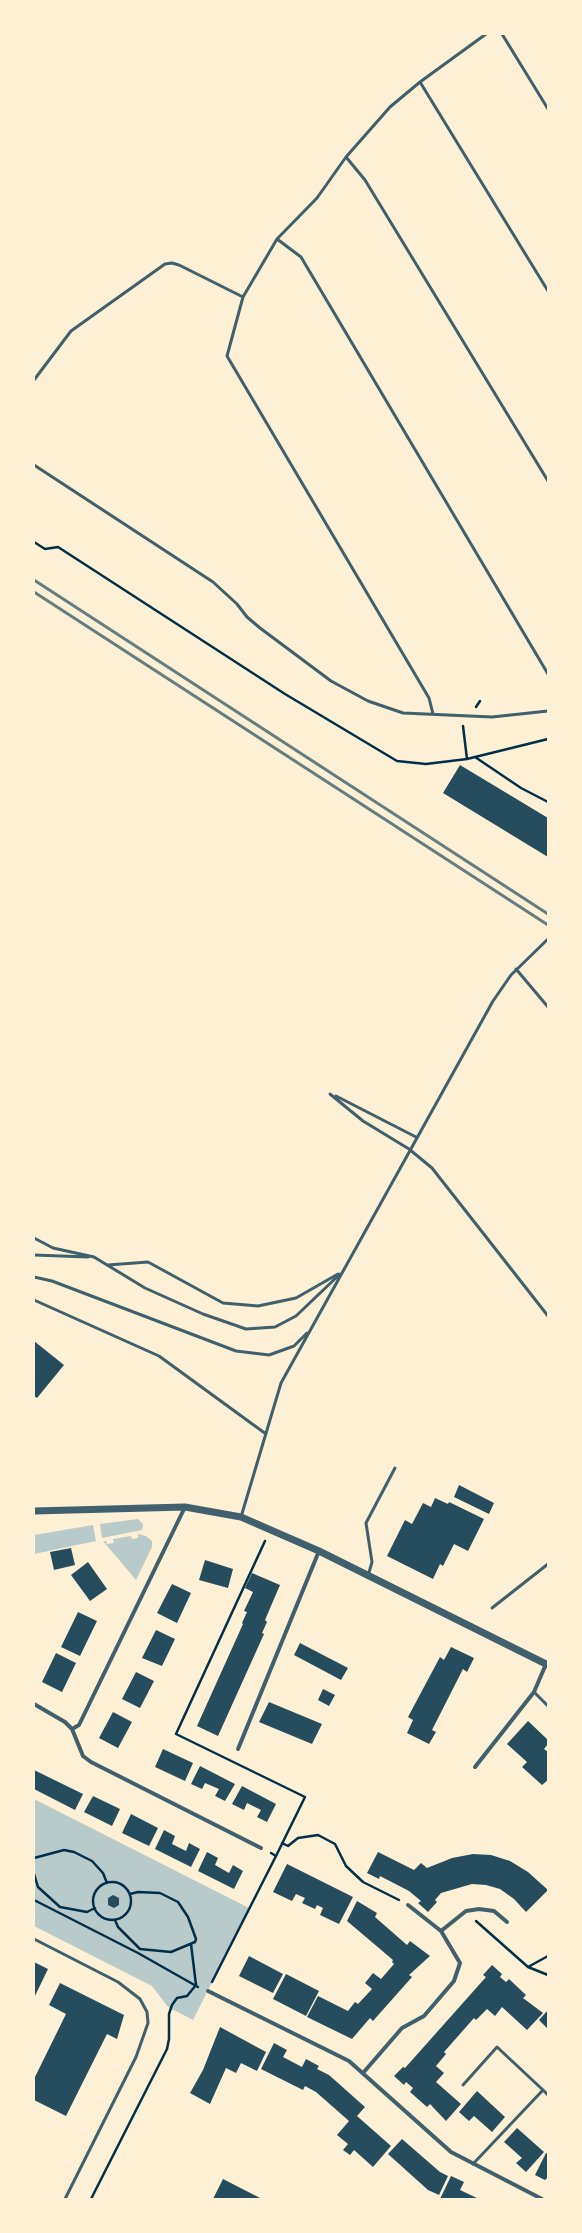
<!DOCTYPE html>
<html>
<head>
<meta charset="utf-8">
<style>
  body { margin:0 }
  #map { position:relative; width:582px; height:2233px; overflow:hidden; background:#fdf0d5; font-family:"Titillium Web",sans-serif }
  canvas { display:block }
  .frame { position:absolute; inset:0; border:35px solid #fdf0d5; pointer-events:none }
</style>
</head>
<body>
<div id="map">
<canvas width="582" height="2233"></canvas>
<div class="frame"></div>
</div>
<script>
const c = document.querySelector('canvas').getContext('2d');
c.lineJoin = 'round';
function paint(path, color) {
  c.fillStyle = color;
  c.fill(path, 'evenodd');
}
function shape(rows) {
  const path = new Path2D();
  for (const r of rows) {
    if (r.length === 3) {
      path.moveTo(r[0] + r[2], r[1]);
      path.arc(r[0], r[1], r[2], 0, 2 * Math.PI);
      continue;
    }
    path.moveTo(r[0], r[1]);
    for (let i = 2; i < r.length; i += 2) path.lineTo(r[i], r[i + 1]);
  }
  return path;
}
function trace(path, color, width, dash) {
  c.strokeStyle = color;
  c.lineWidth = width;
  c.lineCap = dash ? 'butt' : 'round';
  c.setLineDash(dash || []);
  c.stroke(path);
}
paint(shape([
  [138,1519,143,1524,142,1530,102,1538,100,1524],
  [93,1525,96,1541,34,1554,34,1535],
  [138,1534,146,1536,152,1541,152,1547,136,1580,103,1541,106,1541,107,1544,114,1543,113,1539,131,1536,132,1539,138,1538],
  [34,1799,249,1908,193,2020,168,2007,152,1986,34,1926]
]), '#b9caca');
paint(shape([
  [460,765,548,818,548,857,443,793],
  [34,1341,64,1365,37,1398,34,1396],
  [459,1485,494,1503,489,1514,454,1497],
  [435,1498,448,1504,449,1502,484,1519,468,1551,454,1544,443,1566,440,1564,433,1579,387,1556,405,1520,412,1524,423,1503,431,1507],
  [71,1548,75,1565,54,1570,50,1552],
  [205,1560,233,1569,228,1588,199,1580],
  [88,1562,107,1589,90,1601,71,1575],
  [252,1573,280,1585,265,1620,267,1622,262,1633,264,1634,218,1736,197,1726,243,1624,242,1623,247,1612,244,1611,253,1592,245,1588],
  [172,1584,191,1593,177,1623,157,1613],
  [78,1612,97,1621,80,1656,61,1647],
  [156,1630,175,1639,162,1666,142,1658],
  [300,1643,348,1668,341,1680,294,1655],
  [451,1647,474,1658,467,1672,463,1669,432,1730,436,1732,429,1744,407,1733,413,1720,408,1717,440,1657,444,1660],
  [56,1653,76,1663,62,1692,42,1682],
  [136,1672,154,1681,140,1708,122,1699],
  [323,1689,335,1695,329,1706,318,1700],
  [269,1702,322,1724,312,1744,259,1722],
  [113,1712,132,1722,118,1748,99,1738],
  [528,1721,548,1740,548,1744,544,1749,548,1752,548,1780,542,1785,522,1767,527,1762,507,1744],
  [163,1749,193,1763,185,1781,155,1767],
  [200,1766,235,1784,225,1801,215,1796,219,1789,205,1783,202,1789,191,1784],
  [34,1770,83,1794,75,1810,34,1789],
  [242,1786,276,1804,267,1822,257,1817,261,1810,247,1803,244,1810,232,1804],
  [93,1796,120,1809,112,1826,84,1812],
  [131,1814,158,1828,149,1846,122,1833],
  [164,1830,175,1836,172,1844,186,1851,189,1843,200,1849,191,1867,155,1849],
  [207,1852,218,1858,215,1865,229,1873,233,1865,243,1871,234,1889,198,1871],
  [378,1852,414,1870,421,1863,427,1868,452,1858,473,1854,491,1855,510,1861,528,1872,548,1890,526,1912,514,1899,500,1889,486,1885,472,1884,441,1893,435,1900,437,1902,428,1912,418,1903,421,1901,409,1891,380,1876,379,1879,367,1873],
  [287,1864,353,1897,339,1924,320,1915,323,1908,317,1905,315,1909,302,1903,305,1898,296,1894,292,1901,273,1892],
  [113,1895,119,1898,119,1905,114,1908,108,1905,108,1898],
  [357,1901,377,1913,375,1917,407,1945,410,1941,430,1956,409,1975,412,1977,373,2021,370,2018,352,2039,307,2017,318,1996,348,2011,355,2002,358,2004,372,1989,365,1983,373,1973,381,1979,394,1964,392,1962,393,1960,347,1921],
  [249,1956,283,1974,273,1993,239,1976],
  [34,1962,48,1969,34,1998],
  [492,1965,502,1974,500,1977,506,1982,509,1979,526,1995,523,1998,543,2013,527,2030,502,2007,495,2016,487,2009,476,2020,474,2018,444,2052,446,2054,436,2066,444,2073,436,2082,461,2104,446,2121,430,2104,427,2107,410,2092,413,2088,406,2082,404,2085,394,2076,403,2067,405,2068,486,1977,483,1975],
  [286,1974,319,1991,306,2016,273,1999],
  [60,1983,124,2015,117,2039,107,2034,66,2116,34,2100,34,2079,66,2014,49,2005],
  [548,2010,548,2029,539,2020],
  [220,2027,266,2052,257,2071,241,2063,236,2073,226,2068,210,2104,190,2093,203,2070],
  [274,2043,287,2050,283,2057,302,2067,306,2059,319,2066,317,2069,329,2075,365,2107,357,2116,391,2146,373,2167,354,2150,350,2155,343,2150,348,2144,337,2135,349,2121,316,2092,305,2086,303,2090,261,2069],
  [477,2091,505,2117,492,2132,474,2116,469,2121,459,2112],
  [517,2128,544,2152,526,2172,516,2163,522,2158,504,2142],
  [402,2139,440,2172,448,2176,439,2195,428,2190,388,2154],
  [546,2153,548,2154,548,2177,545,2180,535,2175],
  [451,2176,464,2182,460,2190,479,2199,440,2199],
  [223,2179,262,2199,213,2199]
]), '#264d5e');
trace(shape([
  [34,542,45,549,58,547,285,694,397,761,426,764,467,759],
  [476,707,480,701],
  [463,726,467,759,548,739],
  [475,757,521,788,548,802],
  [265,1541,176,1734,305,1797,276,1856],
  [282,1843,288,1846,298,1838,318,1835,335,1844,346,1866,363,1882,399,1900],
  [34,1858,64,1850,74,1852,92,1861,103,1873,107,1883],
  [34,1874,38,1887,60,1907,87,1912,95,1908],
  [112,1901,19],
  [34,1900,138,1953,198,1987],
  [115,1920,118,1927,140,1949,171,1952,195,1942,196,1939,188,1917,178,1902,160,1893,138,1892,130,1894],
  [476,1921,528,1967,548,1975],
  [528,1967,548,1956],
  [212,1982,276,1856,271,1853],
  [91,2199,167,2049,169,2039,169,2014,172,2005,177,1998,187,1996,196,1985,191,1944]
]), '#003049', 2.5);
trace(shape([
  [502,34,548,109],
  [420,82,548,291],
  [346,157,365,180,548,481],
  [277,239,301,257,548,674],
  [34,380,71,331,165,264,172,263,179,265,243,297],
  [34,465,213,582,237,604,247,617,260,628,331,681,368,701,403,713,492,717,548,711],
  [433,714,429,698,227,356,243,297,277,239,317,198,346,157,390,107,420,82,486,34],
  [516,969,548,1007],
  [330,1094,363,1121,409,1149,432,1168,548,1316],
  [336,1096,416,1137],
  [34,1238,53,1248,94,1257,145,1288,203,1314,246,1329,275,1327,296,1316,340,1274],
  [34,1255,88,1257],
  [108,1265,148,1262,223,1303,258,1306,296,1298,338,1274],
  [34,1277,52,1281,236,1351,269,1355,294,1346,307,1333],
  [34,1300,159,1356,266,1434],
  [241,1517,281,1383,493,1001,511,975,548,939],
  [368,1576,372,1562,366,1523,395,1468],
  [492,1608,548,1564],
  [534,1692,548,1706],
  [34,1939,118,1982,140,1999,147,2012,148,2023,136,2057,65,2199],
  [463,2085,497,2047,543,2090,473,2164],
  [543,2090,548,2095]
]), '#3f606c', 3);
trace(shape([
  [34,1704,65,1722,72,1729,83,1756,91,1762,261,1848],
  [72,1729,79,1725,185,1507],
  [238,1749,319,1551],
  [475,1767,534,1692,546,1664],
  [441,1931,466,1911,479,1909,494,1911,507,1922],
  [208,1991,349,2061,451,2152,542,2199],
  [363,2073,402,2028,424,2016,454,1981,460,1963,441,1931,408,1905]
]), '#3f606c', 4);
trace(shape([
  [34,1511,185,1507,241,1517,319,1551,548,1665]
]), '#3f606c', 7);
trace(shape([
  [34,580,548,914],
  [34,592,548,925]
]), '#657d81', 3);
</script>
</body>
</html>
